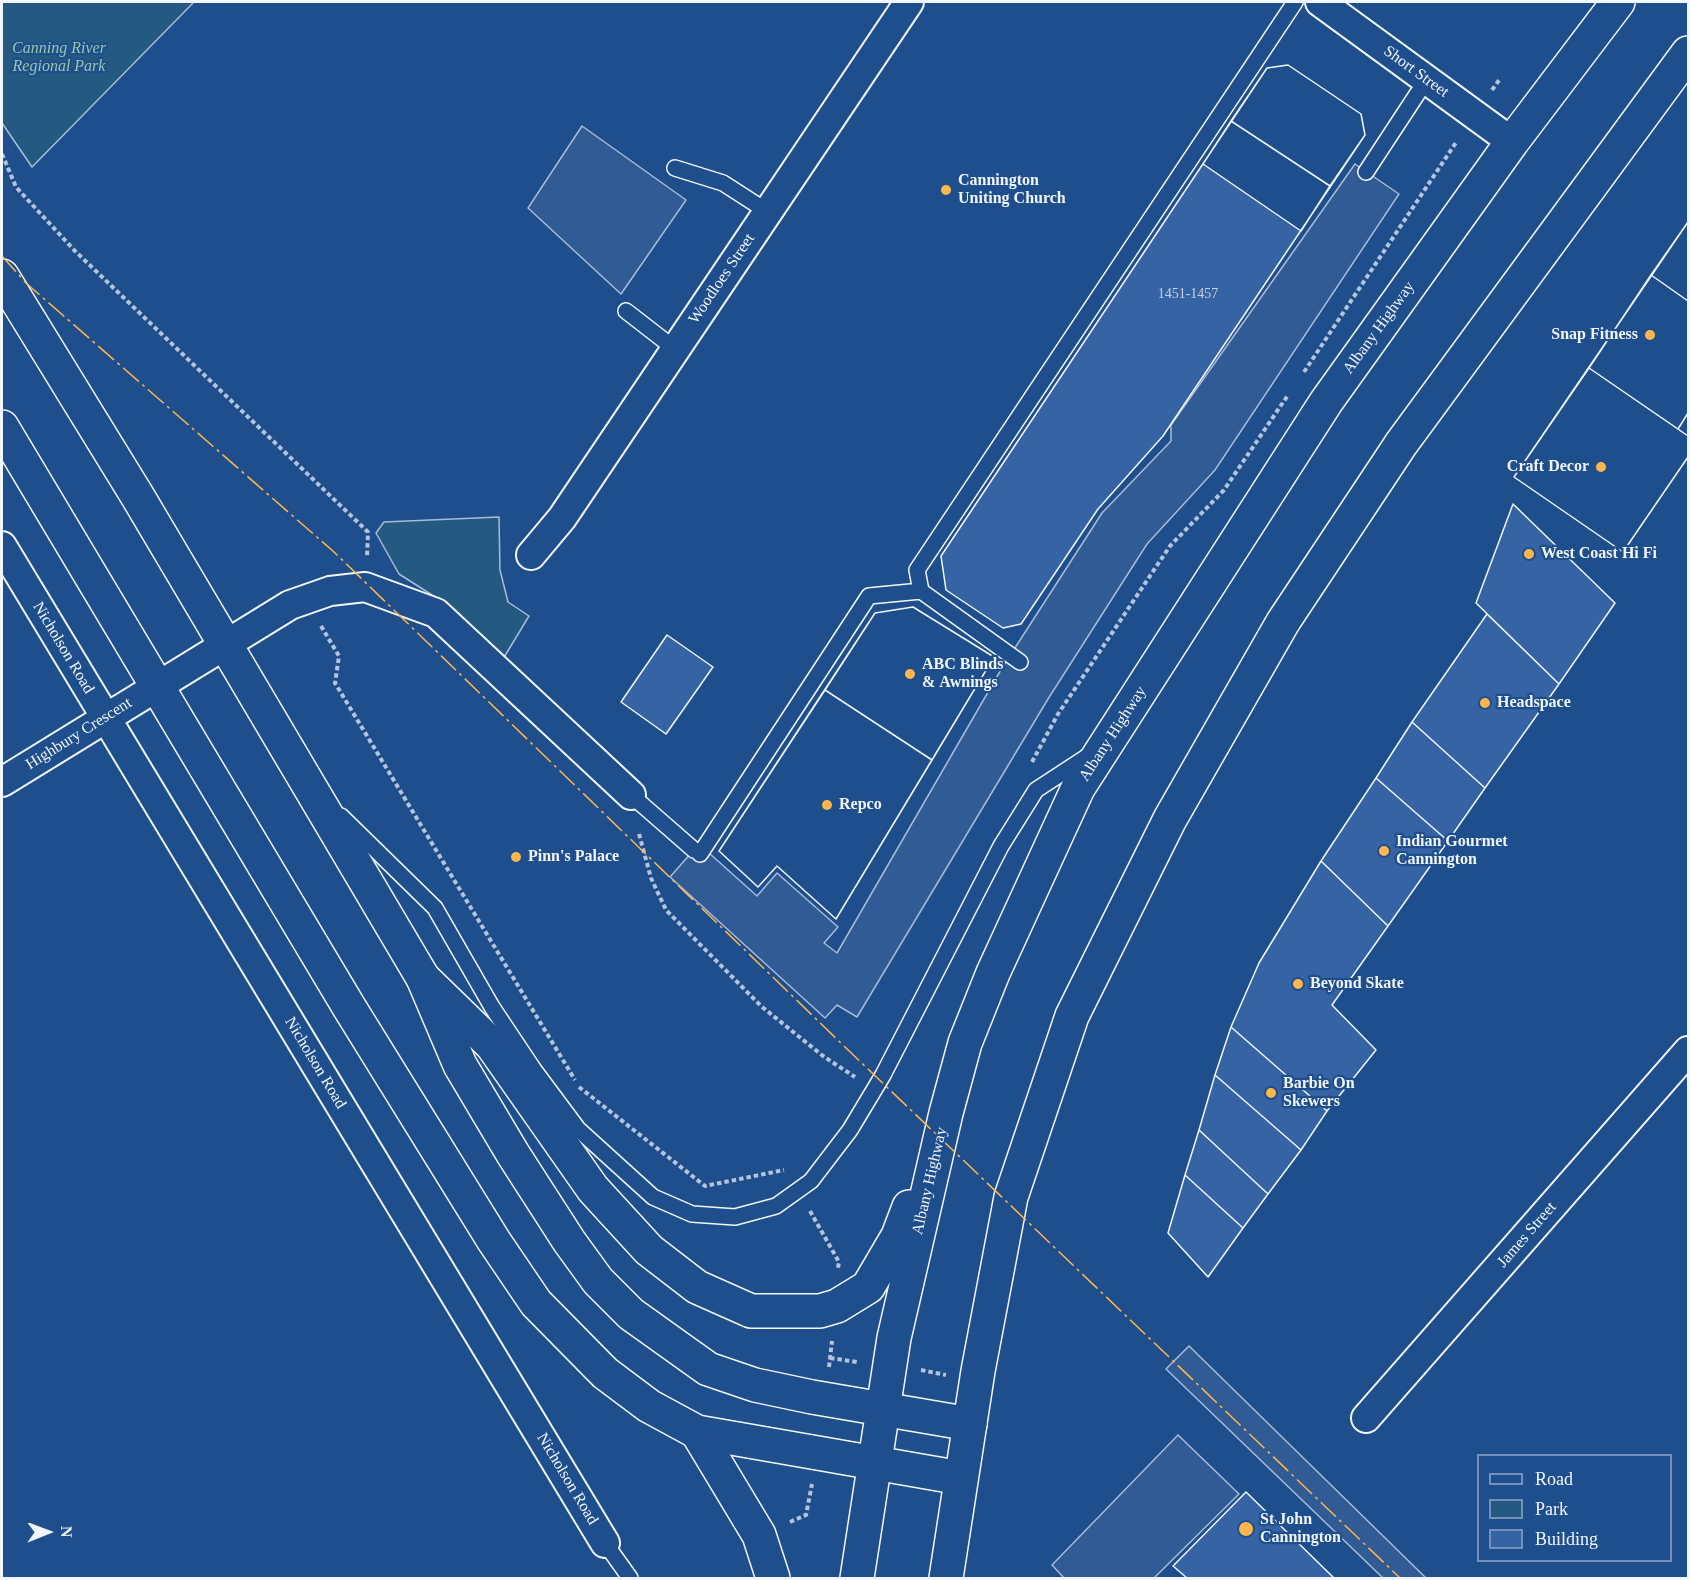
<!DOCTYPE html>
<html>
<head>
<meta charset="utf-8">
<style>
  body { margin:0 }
  #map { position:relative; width:1690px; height:1580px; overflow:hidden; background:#1f4e8c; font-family:"Times New Roman",serif }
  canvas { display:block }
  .frame { position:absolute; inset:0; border:3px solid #f2f6ff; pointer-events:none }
  .legend { position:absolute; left:1477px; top:1454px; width:195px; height:108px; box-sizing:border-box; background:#1f4e8c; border:2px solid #7391ba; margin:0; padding:8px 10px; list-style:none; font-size:18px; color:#f2f6ff }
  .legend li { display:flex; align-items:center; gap:12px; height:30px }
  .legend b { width:30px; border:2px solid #7391ba }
  .north { position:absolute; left:18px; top:1502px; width:60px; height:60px; -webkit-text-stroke:4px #1f4e8c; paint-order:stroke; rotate:89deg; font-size:16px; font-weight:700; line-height:24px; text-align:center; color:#f2f6ff }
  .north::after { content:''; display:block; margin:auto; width:21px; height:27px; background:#f2f6ff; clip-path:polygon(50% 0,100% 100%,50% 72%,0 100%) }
</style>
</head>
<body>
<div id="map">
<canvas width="1690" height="1580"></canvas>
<div class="frame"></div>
<ul class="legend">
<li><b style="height:8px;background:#1f4e8c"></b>Road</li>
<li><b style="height:16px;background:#245a82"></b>Park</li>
<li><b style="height:16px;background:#3563a3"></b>Building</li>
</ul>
<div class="north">N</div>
</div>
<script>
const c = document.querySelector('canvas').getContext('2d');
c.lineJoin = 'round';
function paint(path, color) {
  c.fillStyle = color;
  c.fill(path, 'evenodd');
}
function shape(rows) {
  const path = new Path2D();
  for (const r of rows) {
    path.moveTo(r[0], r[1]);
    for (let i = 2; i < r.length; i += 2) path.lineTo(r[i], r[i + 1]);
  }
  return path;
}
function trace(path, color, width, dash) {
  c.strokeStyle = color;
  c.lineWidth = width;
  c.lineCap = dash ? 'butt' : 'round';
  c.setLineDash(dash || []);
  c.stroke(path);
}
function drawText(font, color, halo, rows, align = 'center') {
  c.font = font + ' "Times New Roman",serif';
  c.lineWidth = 4.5;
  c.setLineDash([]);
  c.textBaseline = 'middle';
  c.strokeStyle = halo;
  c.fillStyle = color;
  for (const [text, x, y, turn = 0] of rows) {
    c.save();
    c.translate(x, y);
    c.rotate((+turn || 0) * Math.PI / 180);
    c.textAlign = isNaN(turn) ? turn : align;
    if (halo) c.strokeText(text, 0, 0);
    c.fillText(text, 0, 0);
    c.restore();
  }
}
const green = shape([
  [2,2,194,2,32,167,2,123,2,2],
  [499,517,500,570,508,602,529,616,503,659,454,609,399,574,376,533,384,522,499,517]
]);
paint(green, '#245a82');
trace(green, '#a8bbd7', 1.5);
const parking = shape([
  [582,126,686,200,621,294,528,208,582,126],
  [1355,164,1399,194,1215,470,1147,544,1048,699,857,1017,837,1005,825,1018,670,877,699,844,757,896,777,873,838,927,824,943,837,953,1002,668,1102,513,1171,441,1171,425,1355,164],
  [1189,1346,1426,1578,1427,1578,1383,1578,1166,1369,1189,1346],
  [1178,1435,1239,1494,1154,1578,1064,1578,1052,1565,1178,1435]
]);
paint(parking, '#305b95');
trace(parking, '#a8bbd7', 1.5);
const building = shape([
  [1288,65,1361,114,1365,135,1163,436,1098,509,1021,624,1003,628,946,590,941,556,1267,68,1288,65],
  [1288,65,1361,114,1365,135,1330,186,1231,121,1267,68,1288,65],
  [1231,121,1330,186,1301,231,1203,164,1231,121],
  [1688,222,1688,413,1678,429,1688,436,1688,457,1623,552,1514,477,1688,222],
  [1688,222,1688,301,1651,275,1688,222],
  [1651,275,1688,301,1688,413,1678,429,1589,368,1651,275],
  [1589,368,1688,436,1688,457,1623,552,1514,477,1589,368],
  [1513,504,1615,603,1559,684,1476,603,1513,504],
  [913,607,994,657,836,919,777,866,758,887,719,851,875,613,913,607],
  [913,607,994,657,932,760,825,690,875,613,913,607],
  [1487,614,1559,684,1485,788,1412,722,1487,614],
  [667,635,713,667,666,734,621,702,667,635],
  [825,690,932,760,836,919,777,866,758,887,719,851,825,690],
  [1412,722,1485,788,1448,841,1376,778,1412,722],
  [1376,778,1448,841,1388,926,1321,861,1376,778],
  [1321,861,1388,926,1332,1005,1376,1050,1327,1111,1231,1027,1259,963,1321,861],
  [1231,1027,1327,1111,1301,1150,1215,1075,1231,1027],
  [1215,1075,1301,1150,1268,1194,1199,1130,1215,1075],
  [1199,1130,1268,1194,1243,1228,1185,1175,1199,1130],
  [1185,1175,1243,1228,1208,1277,1168,1233,1185,1175],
  [1246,1492,1334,1578,1187,1578,1173,1566,1246,1492]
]);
paint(building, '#3563a3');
trace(building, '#f2f6ff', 1.5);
const service = shape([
  [675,168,723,183,768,212],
  [1366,172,1427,79],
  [626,311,675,349],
  [921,591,917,570,1295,2],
  [631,795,694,850],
  [341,816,435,908,492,1007,534,1070,578,1129,653,1197,692,1214,735,1217,776,1206,811,1181,850,1130,883,1075,1001,846,1036,790,1088,756],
  [700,854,869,596,921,591,1020,662],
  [605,1543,630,1578]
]);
const minor = shape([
  [1320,2,1512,142],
  [2,546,605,1543],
  [531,555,562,518,909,2],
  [2,782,290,605,330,591,365,587,436,613,631,795],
  [1366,1418,1688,1051]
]);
const primary = shape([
  [2,276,138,497,423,978,460,1065,513,1154,569,1241,598,1281,631,1314,708,1369,755,1385,812,1397,970,1424],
  [2,427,349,1007,494,1241,536,1303,605,1373,649,1406,697,1432,961,1478]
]);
const trunk = shape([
  [423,978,492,1045,593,1189,649,1250,697,1287,751,1311,820,1311,837,1306,868,1287,898,1236,909,1207],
  [697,1432,759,1535,773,1578],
  [857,1578,894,1338,946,1113,965,1043,993,973,1078,788,1326,402,1512,142,1618,2],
  [946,1578,978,1371,1011,1197,1072,1016,1170,819,1283,622,1401,444,1688,53]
]);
trace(service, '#f2f6ff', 18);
trace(minor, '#f2f6ff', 32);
trace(primary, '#f2f6ff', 36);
trace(trunk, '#f2f6ff', 36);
trace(shape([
  [1492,90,1500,79],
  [2,154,16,187,74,250,368,532,367,557],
  [1304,372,1457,141],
  [321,626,339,656,335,683,575,1080],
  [1032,762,1058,714,1170,546,1224,490,1288,395],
  [639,834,651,878,666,910,761,1006,823,1056,855,1077],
  [579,1087,705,1186,784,1170],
  [810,1211,839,1262,838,1268],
  [830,1358,857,1362],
  [829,1367,832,1341],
  [921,1370,946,1375],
  [790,1522,806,1515,812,1484]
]), '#b3c4dc', 4, [4.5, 3]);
trace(service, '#1f4e8c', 15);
trace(minor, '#1f4e8c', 28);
trace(primary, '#1f4e8c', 33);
trace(trunk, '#1f4e8c', 33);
trace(shape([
  [2,256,26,283,334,552,845,1047,1400,1578]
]), '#ffb74d', 1.5, [21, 4.5, 3, 4.5]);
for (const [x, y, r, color] of [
  [946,190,6,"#ffb74d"],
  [1650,335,6,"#ffb74d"],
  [1601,467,6,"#ffb74d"],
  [1529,554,6,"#ffb74d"],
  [910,674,6,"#ffb74d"],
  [1485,703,6,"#ffb74d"],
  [827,805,6,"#ffb74d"],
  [1384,851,6,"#ffb74d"],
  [516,857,6,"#ffb74d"],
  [1298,984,6,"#ffb74d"],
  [1271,1093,6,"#ffb74d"],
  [1246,1529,8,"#ffb74d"]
]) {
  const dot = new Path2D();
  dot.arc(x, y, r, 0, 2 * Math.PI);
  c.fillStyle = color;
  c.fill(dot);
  trace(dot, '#1f4e8c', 2);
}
drawText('14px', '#c3d1e8', null, [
  ["1451-1457",1188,294]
]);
drawText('italic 16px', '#97c8a6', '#1f4e8c', [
  ["Canning River",59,49],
  ["Regional Park",59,67]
]);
drawText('16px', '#f2f6ff', '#1f4e8c', [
  ["Short Street",1416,72,36],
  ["Woodloes Street",722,279,-56],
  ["Albany Highway",1379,328,-54],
  ["Nicholson Road",63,648,59],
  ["Highbury Crescent",79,734,-32],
  ["Albany Highway",1113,734,-57],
  ["Nicholson Road",315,1063,59],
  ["Albany Highway",930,1181,-77],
  ["James Street",1527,1235,-49],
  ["Nicholson Road",567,1479,59]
]);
drawText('bold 16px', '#f2f6ff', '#1f4e8c', [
  ["Cannington",958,181],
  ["Uniting Church",958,199],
  ["Snap Fitness",1638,335,"right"],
  ["Craft Decor",1589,467,"right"],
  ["West Coast Hi Fi",1541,554],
  ["ABC Blinds",922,665],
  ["& Awnings",922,683],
  ["Headspace",1497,703],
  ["Repco",839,805],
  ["Indian Gourmet",1396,842],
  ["Cannington",1396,860],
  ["Pinn's Palace",528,857],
  ["Beyond Skate",1310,984],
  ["Barbie On",1283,1084],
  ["Skewers",1283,1102],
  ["St John",1260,1520],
  ["Cannington",1260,1538]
], 'left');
</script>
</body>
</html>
